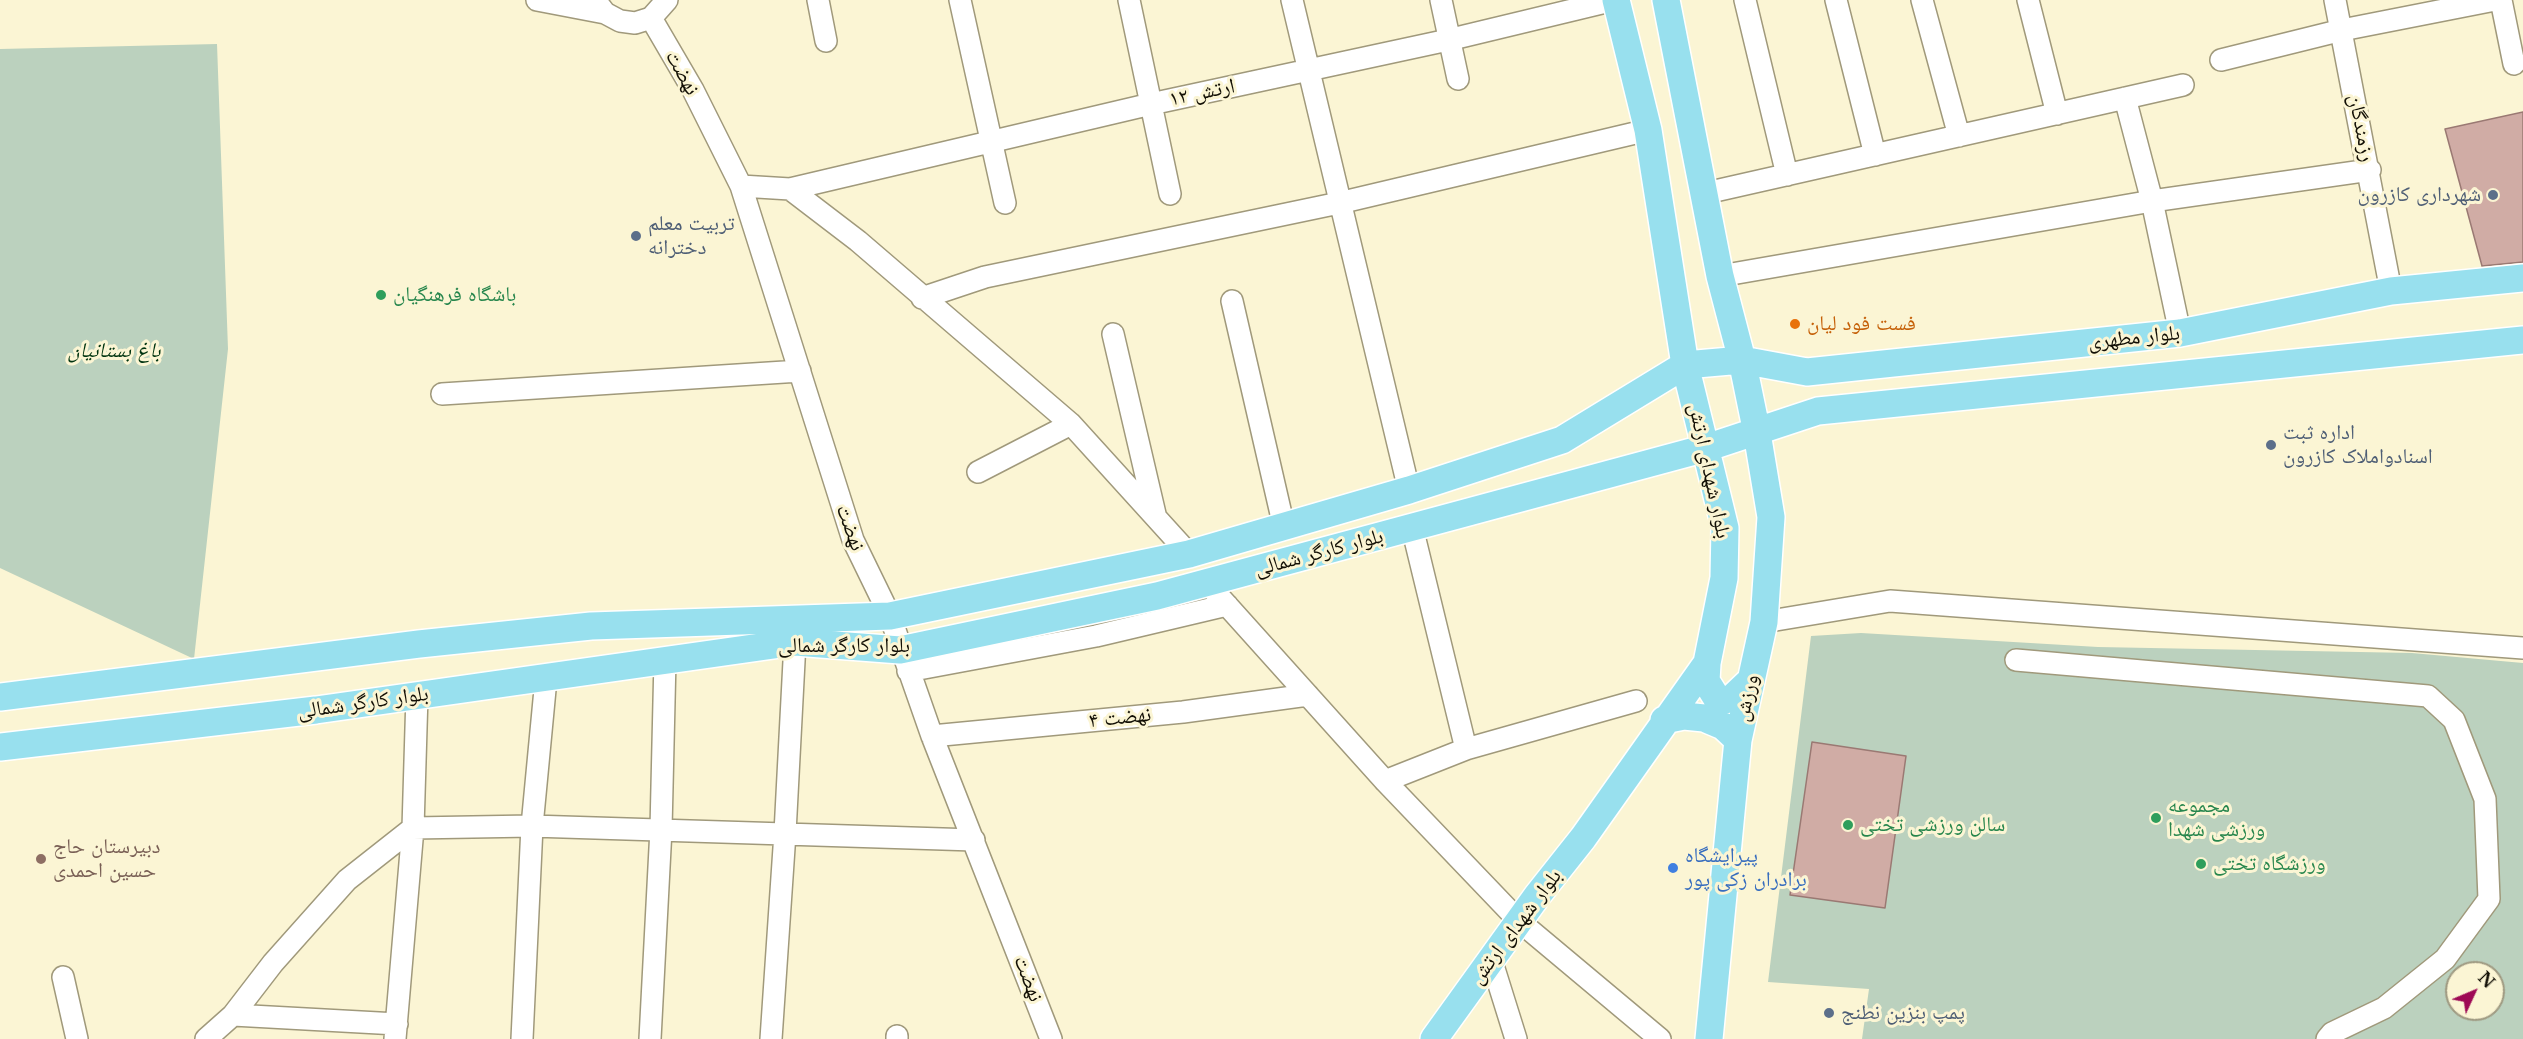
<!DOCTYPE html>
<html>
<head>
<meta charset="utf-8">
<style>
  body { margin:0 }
  #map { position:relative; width:2523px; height:1039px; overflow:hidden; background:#fbf5d4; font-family:"Libre Baskerville",serif }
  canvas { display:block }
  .north { position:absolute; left:2445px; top:961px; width:60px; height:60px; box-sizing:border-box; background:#fbf5d4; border:2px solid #9e9981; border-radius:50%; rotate:46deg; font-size:16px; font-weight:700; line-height:24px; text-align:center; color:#120f05 }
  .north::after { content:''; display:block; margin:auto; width:21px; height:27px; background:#9e0a55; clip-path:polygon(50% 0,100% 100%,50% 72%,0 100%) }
</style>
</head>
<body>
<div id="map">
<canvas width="2523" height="1039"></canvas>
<div class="north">N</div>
</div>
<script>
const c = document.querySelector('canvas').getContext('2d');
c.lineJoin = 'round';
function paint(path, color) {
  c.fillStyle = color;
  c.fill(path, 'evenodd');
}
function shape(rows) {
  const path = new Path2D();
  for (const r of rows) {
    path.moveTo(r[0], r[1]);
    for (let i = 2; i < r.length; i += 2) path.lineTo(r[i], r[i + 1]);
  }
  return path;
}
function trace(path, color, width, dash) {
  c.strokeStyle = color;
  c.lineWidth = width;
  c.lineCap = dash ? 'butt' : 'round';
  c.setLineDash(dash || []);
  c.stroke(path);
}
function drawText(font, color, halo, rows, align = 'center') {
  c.font = font + ' "Libre Baskerville","Noto Naskh Arabic",serif';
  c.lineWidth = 6;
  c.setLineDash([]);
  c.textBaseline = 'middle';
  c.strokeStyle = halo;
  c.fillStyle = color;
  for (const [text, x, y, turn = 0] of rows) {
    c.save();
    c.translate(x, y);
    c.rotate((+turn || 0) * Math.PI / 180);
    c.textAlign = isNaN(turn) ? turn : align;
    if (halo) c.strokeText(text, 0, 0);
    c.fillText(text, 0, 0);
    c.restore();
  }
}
paint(shape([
  [217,44,228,349,194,659,0,568,0,49],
  [1861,633,2098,647,2412,653,2523,663,2523,1039,1862,1039,1869,989,1768,982,1811,636],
  [2457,973,2493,973,2493,1009,2457,1009]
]), '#bbd1be');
const building = shape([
  [2523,112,2523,262,2482,266,2445,129,2523,112],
  [1812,742,1906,756,1885,908,1790,895,1812,742]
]);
paint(building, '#d0aca5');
trace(building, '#9a7973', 1.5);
const minor = shape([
  [537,0,605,13],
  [595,0,605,13,620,21,635,23,651,18,667,0],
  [818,0,826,41],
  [960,0,1005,203],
  [1129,0,1170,194],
  [1292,0,1409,490],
  [1441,0,1458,79],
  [1745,0,1787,175],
  [1836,0,1875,155],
  [1922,0,1959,136],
  [2028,0,2057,114],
  [2335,0,2391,291],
  [2501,0,2514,64],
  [651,18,693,90,741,186,853,540,890,616,932,736,1051,1039],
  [2221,60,2342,30,2495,0],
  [2125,98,2152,201,2180,333],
  [741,186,790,189,858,241,1071,424,1189,554],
  [790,189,1151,104,1448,40,1614,0],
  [1706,193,2183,85],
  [1720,276,2152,201,2370,170],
  [922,298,985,277,1339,203,1648,130],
  [1232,301,1284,527],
  [1113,334,1155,514],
  [442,394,800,371],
  [978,472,1071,424],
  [1412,527,1466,749],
  [1207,583,1385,781,1519,921,1660,1039],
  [1764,622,1890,601,2523,648],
  [2016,660,2428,696,2454,720,2485,799,2489,899,2445,959,2384,1008,2332,1033,2327,1039],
  [908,671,1096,636,1227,605],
  [932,736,1183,712,1308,695],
  [1385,781,1466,749,1636,701],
  [1491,959,1516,1039],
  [63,977,77,1039],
  [233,1015,397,1024],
  [897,1036,897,1039],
  [206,1039,233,1015,273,963,347,880,413,828,417,695],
  [395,1039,413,828,532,826,974,840],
  [522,1039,532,826,546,679],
  [650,1039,661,829,665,659],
  [771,1039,785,833,795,642]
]);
const major = shape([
  [1666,0,1720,276,1742,360,1757,433,1771,517,1764,622,1738,740,1709,1039],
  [1707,663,1706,681,1716,697,1725,700,1732,698,1750,681],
  [0,697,419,644,591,626,890,616,1189,554,1409,490,1562,440,1685,365,1742,360,1807,372,2180,333,2391,291,2523,278],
  [1664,720,1684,716,1704,718,1723,726,1738,740],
  [0,747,316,710,795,642,900,650,1157,596,1706,448,1818,411,2523,340],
  [1434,1039,1537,896,1583,838,1707,663,1724,578,1725,528,1685,365,1648,130,1616,0]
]);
trace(minor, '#a0997b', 24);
trace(major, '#fff', 30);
trace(minor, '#fff', 21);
trace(major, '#98e0ee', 27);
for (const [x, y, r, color] of [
  [2493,195,6,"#5c6f8a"],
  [636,236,6,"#5c6f8a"],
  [381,295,6,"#2e9e5b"],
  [1795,324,6,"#e8710a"],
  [2271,445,6,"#5c6f8a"],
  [2156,818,6,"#2e9e5b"],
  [1848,825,6,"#2e9e5b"],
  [41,859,6,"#8d6e63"],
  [2201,864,6,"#2e9e5b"],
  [1673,868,6,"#3f7fe0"],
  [1829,1013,6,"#5c6f8a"]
]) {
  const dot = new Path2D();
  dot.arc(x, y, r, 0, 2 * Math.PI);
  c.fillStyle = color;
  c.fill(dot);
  trace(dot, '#fbf5d4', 2);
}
drawText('21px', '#120f05', '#fbf5d4', [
  ["نهضت",682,73,61],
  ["ارتش ۱۲",1202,93,-12],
  ["رزمندگان",2361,128,79],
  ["بلوار مطهری",2134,338,-6],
  ["بلوار شهدای ارتش",1709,471,78],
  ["نهضت",850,528,70],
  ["بلوار کارگر شمالی",1319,553,-15],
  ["بلوار کارگر شمالی",844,646],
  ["ورزش",1747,698,-77],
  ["بلوار کارگر شمالی",363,703,-8],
  ["نهضت ۴",1120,718,-6],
  ["بلوار شهدای ارتش",1516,927,-53],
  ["نهضت",1028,979,69]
]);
drawText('21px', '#4e5e75', '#fbf5d4', [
  ["شهرداری کازرون",2481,195,"right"],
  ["تربیت معلم",648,224],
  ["دخترانه",648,248],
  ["اداره ثبت",2283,433],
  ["اسنادواملاک کازرون",2283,457],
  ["پمپ بنزین نطنج",1841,1013]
], 'left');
drawText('21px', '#27864d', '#fbf5d4', [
  ["باشگاه فرهنگیان",393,295],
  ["مجموعه",2168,806],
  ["ورزشی شهدا",2168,830],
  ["سالن ورزشی تختی",1860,825],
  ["ورزشگاه تختی",2213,864]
], 'left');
drawText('21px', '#c56008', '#fbf5d4', [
  ["فست فود لیان",1807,324]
], 'left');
drawText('italic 21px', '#003410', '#fbf5d4', [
  ["باغ بستانیان",114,351]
]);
drawText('21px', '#785e54', '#fbf5d4', [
  ["دبیرستان حاج",53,847],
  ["حسین احمدی",53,871]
], 'left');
drawText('21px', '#366cbe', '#fbf5d4', [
  ["پیرایشگاه",1685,856],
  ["برادران زکی پور",1685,880]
], 'left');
</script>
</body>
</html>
